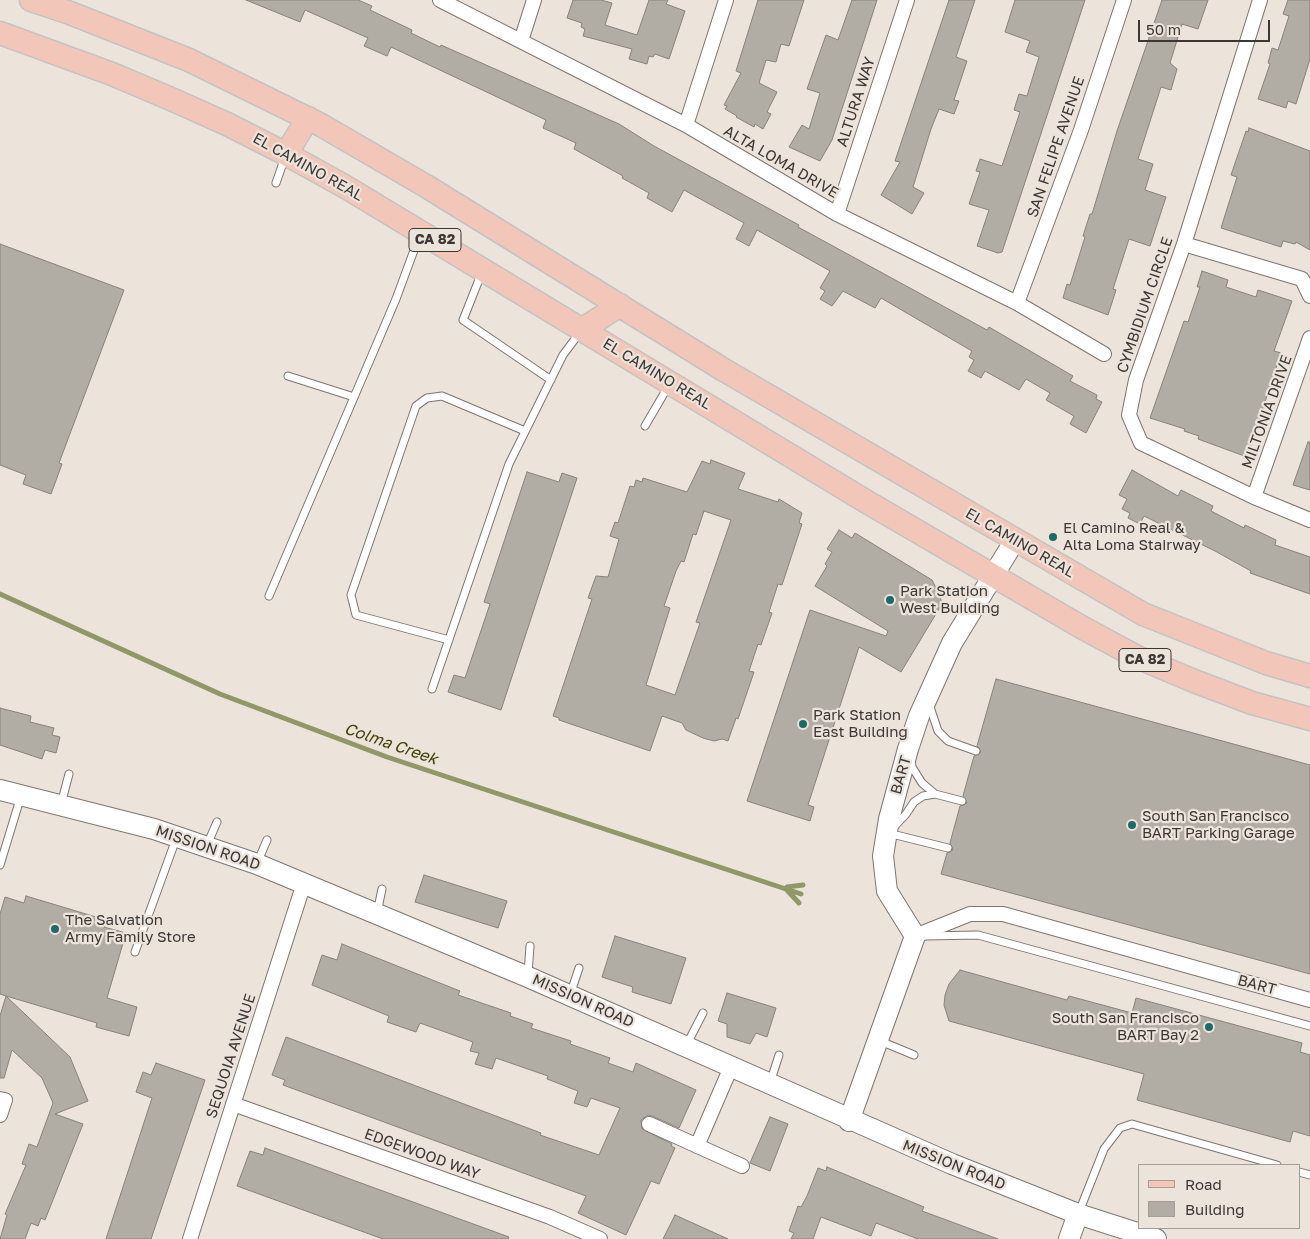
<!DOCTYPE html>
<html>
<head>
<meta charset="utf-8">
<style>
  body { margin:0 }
  #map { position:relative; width:1310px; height:1239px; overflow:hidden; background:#ece3db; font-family:"Golos Text",sans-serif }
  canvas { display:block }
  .legend { position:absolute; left:1138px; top:1164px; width:162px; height:65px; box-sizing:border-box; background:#ece3db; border:1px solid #a59e98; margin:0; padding:6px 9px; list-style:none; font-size:15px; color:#3b3734 }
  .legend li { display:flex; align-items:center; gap:10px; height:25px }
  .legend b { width:25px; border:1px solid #a59e98 }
  .scale { position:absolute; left:1138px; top:20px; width:132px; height:22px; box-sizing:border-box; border:2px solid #3b3734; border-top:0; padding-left:6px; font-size:15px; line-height:18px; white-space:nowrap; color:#3b3734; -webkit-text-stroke:4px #ece3db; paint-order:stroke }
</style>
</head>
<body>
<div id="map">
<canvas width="1310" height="1239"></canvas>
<ul class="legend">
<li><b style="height:6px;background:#f2c7ba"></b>Road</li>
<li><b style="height:14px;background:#b1ada4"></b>Building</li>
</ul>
<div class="scale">50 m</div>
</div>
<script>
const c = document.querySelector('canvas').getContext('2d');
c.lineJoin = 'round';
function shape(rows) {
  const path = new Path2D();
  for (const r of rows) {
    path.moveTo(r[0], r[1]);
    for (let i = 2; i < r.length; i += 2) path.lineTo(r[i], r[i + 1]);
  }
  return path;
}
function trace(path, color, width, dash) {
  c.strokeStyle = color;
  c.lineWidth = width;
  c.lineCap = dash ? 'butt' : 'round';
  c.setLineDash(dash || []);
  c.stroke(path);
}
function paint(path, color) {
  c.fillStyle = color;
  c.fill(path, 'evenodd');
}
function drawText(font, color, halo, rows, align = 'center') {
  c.font = font + ' "Golos Text",sans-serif';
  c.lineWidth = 4.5;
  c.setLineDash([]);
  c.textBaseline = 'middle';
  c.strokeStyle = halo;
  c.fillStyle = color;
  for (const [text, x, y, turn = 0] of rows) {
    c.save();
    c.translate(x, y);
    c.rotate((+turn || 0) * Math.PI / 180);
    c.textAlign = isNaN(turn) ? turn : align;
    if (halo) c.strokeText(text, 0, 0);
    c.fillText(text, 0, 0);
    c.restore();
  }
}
trace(shape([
  [0,594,220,694,387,757,801,894],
  [787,887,803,885],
  [786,889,799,903]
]), '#909868', 5);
const building = shape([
  [246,0,358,0,372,6,370,10,412,30,411,33,440,47,441,45,619,124,654,146,799,225,798,227,987,330,989,327,1073,376,1070,381,1097,395,1096,399,1102,402,1086,433,1070,424,1074,416,1046,400,1050,393,1026,379,1019,390,985,371,981,378,968,371,974,360,969,357,972,351,881,298,875,308,843,291,832,306,820,299,825,291,820,288,830,271,757,230,749,246,736,239,744,223,684,190,672,212,647,198,649,193,622,178,623,176,574,149,576,143,543,128,546,120,391,47,387,56,364,46,368,38,305,10,300,22,246,0],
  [573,0,601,0,612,3,605,25,637,35,649,0,668,0,666,4,685,11,669,59,655,54,653,57,649,56,647,64,629,59,632,49,583,36,585,29,581,27,582,23,567,18,573,0],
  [758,0,804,0,789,46,781,44,776,62,766,60,759,83,777,92,767,112,771,114,763,129,755,124,754,127,736,117,737,116,725,109,727,106,724,105,741,73,736,71,758,0],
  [852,0,877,0,832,140,820,161,789,147,802,125,809,129,820,93,807,89,826,35,838,40,852,0],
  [949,0,975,0,956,57,967,61,954,100,959,101,954,114,939,109,931,129,913,187,924,193,912,214,881,195,900,162,895,161,949,0],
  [1015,0,1085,0,1002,252,998,253,977,246,989,210,969,204,980,172,976,171,980,159,1002,166,1020,112,1014,110,1019,94,1027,96,1039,57,1026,52,1030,41,1005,32,1015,0],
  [1162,0,1208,0,1198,29,1182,24,1170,63,1177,69,1171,90,1161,87,1138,159,1153,164,1145,190,1166,197,1150,246,1129,239,1113,289,1116,290,1108,315,1063,298,1067,284,1070,285,1085,237,1083,236,1090,214,1092,214,1117,131,1162,0],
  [1288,0,1310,0,1310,59,1296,104,1288,101,1286,108,1258,99,1270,64,1268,63,1272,48,1278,50,1289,16,1283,14,1288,0],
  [1249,128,1310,151,1310,250,1296,242,1295,244,1283,241,1281,247,1221,228,1237,177,1231,175,1246,131,1248,132,1249,128],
  [0,244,124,290,59,463,62,464,51,494,23,484,26,475,0,465,0,244],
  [1202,271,1228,280,1226,287,1256,297,1258,290,1292,301,1274,351,1281,353,1247,457,1198,439,1199,436,1184,431,1185,429,1150,418,1184,321,1188,322,1200,287,1197,287,1202,271],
  [1308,442,1310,442,1310,490,1293,485,1308,442],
  [711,460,745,473,738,489,778,502,779,499,802,513,799,523,802,524,782,585,778,584,769,612,772,613,761,645,758,644,749,671,754,672,738,719,736,718,728,741,722,739,714,741,703,738,686,730,682,723,662,716,650,751,559,720,559,718,553,716,592,599,588,598,596,576,608,577,619,539,610,536,615,522,618,523,630,486,634,487,636,480,642,482,643,478,687,492,702,461,710,464,711,460],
  [704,511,731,520,696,622,700,623,675,695,646,685,670,608,664,606,676,571,681,561,684,562,693,534,696,535,704,511],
  [1132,470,1178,496,1181,490,1213,506,1211,511,1244,528,1245,525,1276,540,1275,545,1310,557,1310,594,1250,573,1251,571,1215,551,1144,516,1140,524,1128,518,1130,513,1122,509,1127,499,1119,495,1132,470],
  [527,472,559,482,562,473,577,478,501,710,448,692,454,675,465,678,490,604,484,602,527,472],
  [839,530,852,538,855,533,932,580,940,596,942,604,901,672,859,647,808,805,814,807,810,821,747,801,810,610,886,636,888,631,815,586,827,566,825,564,832,552,827,549,839,530],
  [996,679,1310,765,1310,974,941,874,947,853,953,850,950,843,960,806,967,803,963,796,974,756,981,752,977,746,996,679],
  [0,708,31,716,30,722,54,728,52,735,60,737,56,753,45,750,42,759,0,745,0,708],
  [424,875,507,901,498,928,415,902,424,875],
  [26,896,106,920,104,927,126,933,107,998,137,1007,129,1036,96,1027,97,1023,6,996,70,1057,88,1101,55,1114,83,1124,45,1220,41,1218,38,1226,31,1223,25,1239,0,1239,7,1215,5,1214,26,1165,22,1164,29,1144,37,1147,53,1103,42,1078,12,1050,4,1078,0,1078,0,1016,6,996,0,994,0,914,5,897,24,903,26,896],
  [615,936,686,958,671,1004,632,992,633,987,602,977,615,936],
  [342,944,460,991,458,995,511,1013,510,1016,533,1024,531,1028,571,1041,570,1044,610,1058,608,1063,633,1072,636,1063,696,1090,679,1128,652,1116,648,1115,641,1120,642,1129,672,1144,671,1146,675,1148,659,1184,651,1181,626,1235,578,1213,586,1196,283,1085,285,1080,272,1075,286,1037,541,1133,540,1135,599,1155,620,1108,591,1098,587,1107,574,1103,578,1091,547,1079,548,1076,496,1058,492,1069,475,1064,479,1053,470,1051,473,1042,420,1023,416,1032,387,1022,389,1016,312,985,322,955,337,960,342,944],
  [960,970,1067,1000,1069,996,1132,1013,1136,998,1302,1043,1300,1052,1310,1055,1310,1136,1293,1131,1290,1142,1137,1100,1144,1074,949,1021,944,1005,945,995,949,984,960,970],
  [727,993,776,1008,767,1037,756,1033,750,1044,727,1037,727,1024,718,1021,727,993],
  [156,1063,205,1080,151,1239,106,1239,152,1098,136,1092,143,1072,151,1075,156,1063],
  [770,1117,788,1124,770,1171,750,1163,770,1117],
  [265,1148,509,1237,508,1239,383,1239,237,1186,250,1151,263,1155,265,1148],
  [827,1167,924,1207,922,1211,998,1239,918,1239,876,1223,871,1236,821,1217,813,1239,791,1239,794,1233,789,1231,798,1206,801,1207,807,1196,818,1168,826,1171,827,1167],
  [675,1215,728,1239,663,1239,675,1215]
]);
paint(building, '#b1ada4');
trace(building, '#86837a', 1);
const lane = shape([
  [276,183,285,157],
  [482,272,463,320,551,380],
  [288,376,354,397],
  [645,426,669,385],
  [269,596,396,299,420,234],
  [449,640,356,615,351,595,416,406,427,398,442,396,525,431],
  [432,689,509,464,563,355,581,331],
  [929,704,938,731,948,741,976,751],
  [911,759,912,767,922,783,935,794],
  [61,804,69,774],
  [893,828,906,814,914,802,923,796,935,794,962,801],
  [888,833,948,848],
  [207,845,217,822],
  [258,861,267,840],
  [0,865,21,796],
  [377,913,382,889],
  [926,936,978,935,1310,1026],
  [135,952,176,839],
  [528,974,530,946],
  [570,995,579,968],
  [880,1041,914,1055],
  [687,1044,703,1013],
  [770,1083,779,1055],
  [1299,1172,1310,1175],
  [1079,1212,1104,1149,1120,1128,1132,1124,1277,1165]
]);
const street = shape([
  [440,0,686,125,837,214,1017,303,1104,354],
  [1260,0,1184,244,1136,380,1129,415,1141,443,1254,497,1310,520],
  [521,41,534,0],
  [686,125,726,0],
  [837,214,907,0],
  [1184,244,1302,279,1310,296],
  [1017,303,1081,130,1124,0],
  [1254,497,1310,338],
  [915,936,970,914,1003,914,1310,1000],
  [0,1099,5,1100,0,1115],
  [233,1104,550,1217,600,1239],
  [649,1124,742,1166],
  [697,1146,731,1067],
  [190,1239,304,883]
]);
const secondary = shape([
  [0,790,154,829,257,864,528,977,952,1164,1078,1214,1156,1239],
  [849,1121,915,936,887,891,883,856,889,819,908,749,919,716,952,643,1015,540],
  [1069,1239,1078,1214]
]);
const primary = shape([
  [31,0,70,13,189,60,321,125,426,186,724,370,1143,614,1266,663,1310,676],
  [0,33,112,74,171,99,227,124,286,154,344,186,867,502,1083,628,1137,657,1194,681,1252,703,1310,719],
  [286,154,308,118],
  [583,329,620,305]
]);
trace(lane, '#7e766f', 9);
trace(street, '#7e766f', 16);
trace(secondary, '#7e766f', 22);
trace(primary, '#c4c3c2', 25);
trace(lane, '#fff', 7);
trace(street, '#fff', 14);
trace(secondary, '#fff', 20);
trace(primary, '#f2c7ba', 22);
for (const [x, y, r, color] of [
  [1053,537,5,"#1d6a69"],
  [890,600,5,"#1d6a69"],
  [803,724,5,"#1d6a69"],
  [1132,825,5,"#1d6a69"],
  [55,929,5,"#1d6a69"],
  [1209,1027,5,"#1d6a69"]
]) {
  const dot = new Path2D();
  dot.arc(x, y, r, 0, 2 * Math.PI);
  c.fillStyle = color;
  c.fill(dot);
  trace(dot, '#ece3db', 2);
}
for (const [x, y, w] of [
  [435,240,52],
  [1145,660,52]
]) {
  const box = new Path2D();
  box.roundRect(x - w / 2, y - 11.5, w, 23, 4);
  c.fillStyle = '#ece3db';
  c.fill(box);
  trace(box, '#3b3734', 1);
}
drawText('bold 14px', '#3b3734', null, [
  ["CA 82",435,240],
  ["CA 82",1145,660]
]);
drawText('15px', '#3b3734', '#ece3db', [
  ["ALTURA WAY",856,102,-72],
  ["SAN FELIPE AVENUE",1056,147,-71],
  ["ALTA LOMA DRIVE",781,162,30],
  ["EL CAMINO REAL",308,167,29],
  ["CYMBIDIUM CIRCLE",1145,305,-71],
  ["EL CAMINO REAL",657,374,31],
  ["MILTONIA DRIVE",1267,412,-70],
  ["EL CAMINO REAL",1020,543,30],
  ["BART",901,775,-74],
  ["MISSION ROAD",208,848,19],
  ["BART",1257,985,15],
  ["MISSION ROAD",583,1001,24],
  ["SEQUOIA AVENUE",231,1056,-72],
  ["EDGEWOOD WAY",422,1154,20],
  ["MISSION ROAD",954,1165,22]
]);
drawText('15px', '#3b3734', '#ece3db', [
  ["El Camino Real &",1063,528],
  ["Alta Loma Stairway",1063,545],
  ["Park Station",900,591],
  ["West Building",900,608],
  ["Park Station",813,715],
  ["East Building",813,732],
  ["South San Francisco",1142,816],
  ["BART Parking Garage",1142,833],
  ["The Salvation",65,920],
  ["Army Family Store",65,937],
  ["South San Francisco",1199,1018,"right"],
  ["BART Bay 2",1199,1035,"right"]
], 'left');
drawText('italic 16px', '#3d4306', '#ece3db', [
  ["Colma Creek",391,744,19]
]);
</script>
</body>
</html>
